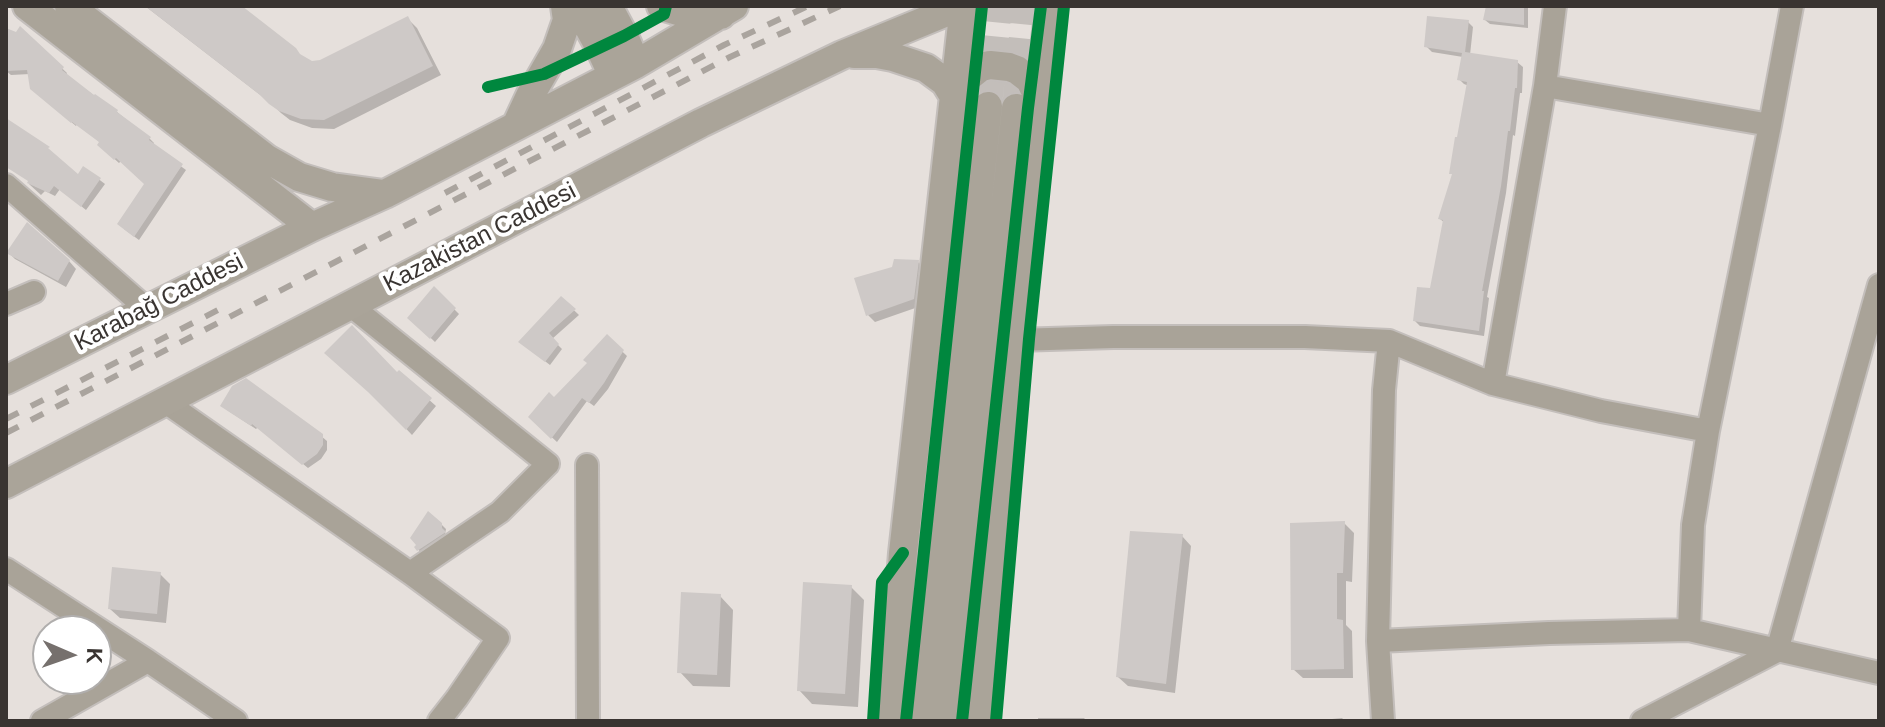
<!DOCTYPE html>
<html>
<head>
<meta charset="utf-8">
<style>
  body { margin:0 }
  #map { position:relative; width:1885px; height:727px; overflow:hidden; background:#e6e0dc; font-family:Helvetica,sans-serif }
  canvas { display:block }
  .frame { position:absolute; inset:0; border:8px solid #393431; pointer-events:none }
  .north { position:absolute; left:32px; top:615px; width:80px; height:80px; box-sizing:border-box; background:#fff; border:2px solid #b0aead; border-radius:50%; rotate:92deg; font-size:22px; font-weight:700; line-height:32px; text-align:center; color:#393431 }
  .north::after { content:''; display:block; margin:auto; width:28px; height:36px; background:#76706d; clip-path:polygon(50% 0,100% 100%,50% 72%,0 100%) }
</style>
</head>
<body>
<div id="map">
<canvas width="1885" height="727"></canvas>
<div class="frame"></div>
<div class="north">K</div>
</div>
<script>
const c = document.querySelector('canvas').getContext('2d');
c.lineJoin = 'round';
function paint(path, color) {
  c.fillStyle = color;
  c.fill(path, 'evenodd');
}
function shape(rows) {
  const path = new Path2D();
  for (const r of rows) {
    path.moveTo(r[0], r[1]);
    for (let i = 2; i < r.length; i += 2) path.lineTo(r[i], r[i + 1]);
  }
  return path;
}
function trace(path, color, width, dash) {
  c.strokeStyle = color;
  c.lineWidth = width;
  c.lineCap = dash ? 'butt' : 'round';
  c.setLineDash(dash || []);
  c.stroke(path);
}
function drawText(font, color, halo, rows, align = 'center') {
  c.font = font + ' Helvetica,sans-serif';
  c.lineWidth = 8;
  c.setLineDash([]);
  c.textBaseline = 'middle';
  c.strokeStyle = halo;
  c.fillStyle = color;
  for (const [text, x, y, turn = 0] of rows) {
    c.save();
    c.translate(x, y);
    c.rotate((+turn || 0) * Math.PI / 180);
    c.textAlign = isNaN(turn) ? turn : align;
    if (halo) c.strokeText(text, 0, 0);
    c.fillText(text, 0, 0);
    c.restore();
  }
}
paint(shape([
  [145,6,238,6,306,61,321,62,408,19,417,28,441,75,334,129,312,128,290,120,281,113,272,104],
  [1488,6,1528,6,1528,28,1490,24,1485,20],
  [1468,22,1473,27,1470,55,1517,62,1523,67,1522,93,1520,93,1515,136,1513,135,1506,193,1487,297,1489,298,1484,336,1420,326,1415,321,1431,290,1445,223,1440,219,1454,175,1469,86,1464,84,1459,79,1463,57,1432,52,1426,46],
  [20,29,67,73,66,75,117,112,150,139,154,143,153,146,186,170,139,240,124,229,147,184,121,161,119,163,99,145,101,143,77,124,76,126,37,93,30,74,11,75,6,71,6,31,14,38],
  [6,120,78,177,84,168,105,184,86,210,60,189,55,196,45,191,41,195,29,184,30,181,6,164],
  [8,252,69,261,76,269,66,287,15,259],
  [918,262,925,269,921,306,875,322,868,315],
  [434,289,459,314,435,342,410,318],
  [561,298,579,315,552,339,562,349,550,365,525,346],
  [607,337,627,356,608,389,594,406,587,401,557,442,530,417,554,400,589,363],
  [399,373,436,406,412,435,376,397],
  [227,410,321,436,327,441,327,450,321,459,308,468,258,427,256,429],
  [1344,523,1354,533,1352,582,1346,581,1346,625,1352,631,1353,678,1303,678,1293,669],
  [441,524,446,529,445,534,448,537,423,555,416,547],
  [1182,536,1191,546,1175,693,1128,686,1118,677],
  [160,574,170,584,166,623,120,618,110,609],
  [851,587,864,600,858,707,812,704,799,690],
  [720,596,733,610,730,687,693,686,680,672],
  [1038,718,1084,718,1087,721,1038,721],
  [1342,718,1345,721,1312,721]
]), '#0003');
paint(shape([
  [145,6,242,6,296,48,300,54,312,61,320,60,408,16,433,66,324,120,301,119,279,111,269,104,260,95],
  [1486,6,1524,6,1524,25,1483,20],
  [1427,16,1469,20,1465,52,1518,60,1517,88,1515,88,1510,131,1508,131,1501,186,1482,291,1484,291,1479,331,1413,321,1417,287,1430,288,1443,220,1438,219,1452,174,1449,174,1455,137,1457,137,1467,82,1457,80,1462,53,1424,47],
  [20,26,64,67,62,70,94,95,95,94,118,110,117,112,151,137,149,140,183,164,134,237,117,224,144,184,116,158,114,160,97,145,99,142,72,122,71,123,30,89,27,70,6,71,6,28,16,32],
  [6,118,50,147,48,148,78,174,83,166,101,178,81,207,54,186,49,193,27,183,28,181,6,167],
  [27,222,70,260,58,281,6,253],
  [894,259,919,260,914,299,866,316,854,278,892,267],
  [434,286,456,308,430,339,407,318],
  [561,296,576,309,549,333,559,344,545,362,518,342],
  [352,325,397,372,399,370,432,398,406,430,368,392,324,353],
  [607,334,624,350,604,383,589,403,582,398,551,439,528,417,549,392,554,397,587,363,583,360],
  [246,378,323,434,323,445,317,454,302,465,252,424,251,426,220,406,232,386],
  [428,511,442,523,442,528,446,532,417,551,414,547,416,545,410,538],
  [1345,521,1343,573,1337,573,1337,619,1343,620,1344,669,1291,670,1290,523],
  [1130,531,1183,534,1166,684,1116,677],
  [112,567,161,572,157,614,108,609],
  [803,582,852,585,845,694,797,691],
  [681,592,721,594,717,675,677,673]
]), '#cec9c7');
trace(shape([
  [988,106,998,6],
  [1016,108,1026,6]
]), '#c3beba', 28, [28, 14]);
const minor = shape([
  [1545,86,1770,125],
  [6,185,147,309],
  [6,304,34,292],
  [350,305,548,464,500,512,410,573],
  [1017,340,1113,337,1305,337,1389,341,1493,384,1601,411,1708,431],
  [1493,384,1545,86,1555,6],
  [164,401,410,573,498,638,457,698,439,721],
  [587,465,588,721],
  [6,569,148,661,236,721],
  [1689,630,1693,525,1708,431,1770,125,1792,6],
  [1378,641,1549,633,1689,630,1879,673],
  [42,721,148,661],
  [1383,721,1378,641,1384,390,1389,341],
  [1642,721,1777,651,1879,285]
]);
const major = shape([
  [27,6,312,227],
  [69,6,267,159,299,177,332,187,384,194],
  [577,6,600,48,613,76],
  [608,6,624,36,636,64],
  [661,6,678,11,721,15],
  [854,54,877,54,893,57,926,68,945,82,953,95,962,82,981,67,990,65,1009,67,1017,70,1030,80,1039,99],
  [516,126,530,96,557,49,567,20,565,6],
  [6,380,312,227,385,194,636,64,734,6],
  [6,484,701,123,842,55,961,6],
  [890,721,903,553,964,6],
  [922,721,988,106],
  [950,721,1016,108],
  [979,721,1017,340,1039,99,1050,6]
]);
trace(minor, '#c3bebb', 26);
trace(major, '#c3bebb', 32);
trace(minor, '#a9a398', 22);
trace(major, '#aaa499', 28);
trace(shape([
  [445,193,724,45,808,6],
  [6,419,218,310],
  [6,433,730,57,840,6]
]), '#aaa49e', 6, [14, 14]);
trace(shape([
  [488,87,544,74,624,36,664,14,666,6],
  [873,721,882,582,903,553],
  [906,721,982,6],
  [962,721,1028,108,1041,6],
  [996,721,1029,339,1064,6]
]), '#00873e', 12);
drawText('24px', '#393431', '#fff', [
  ["Kazakistan Caddesi",480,238,-27],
  ["Karabağ Caddesi",159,303,-27]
]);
</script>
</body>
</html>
